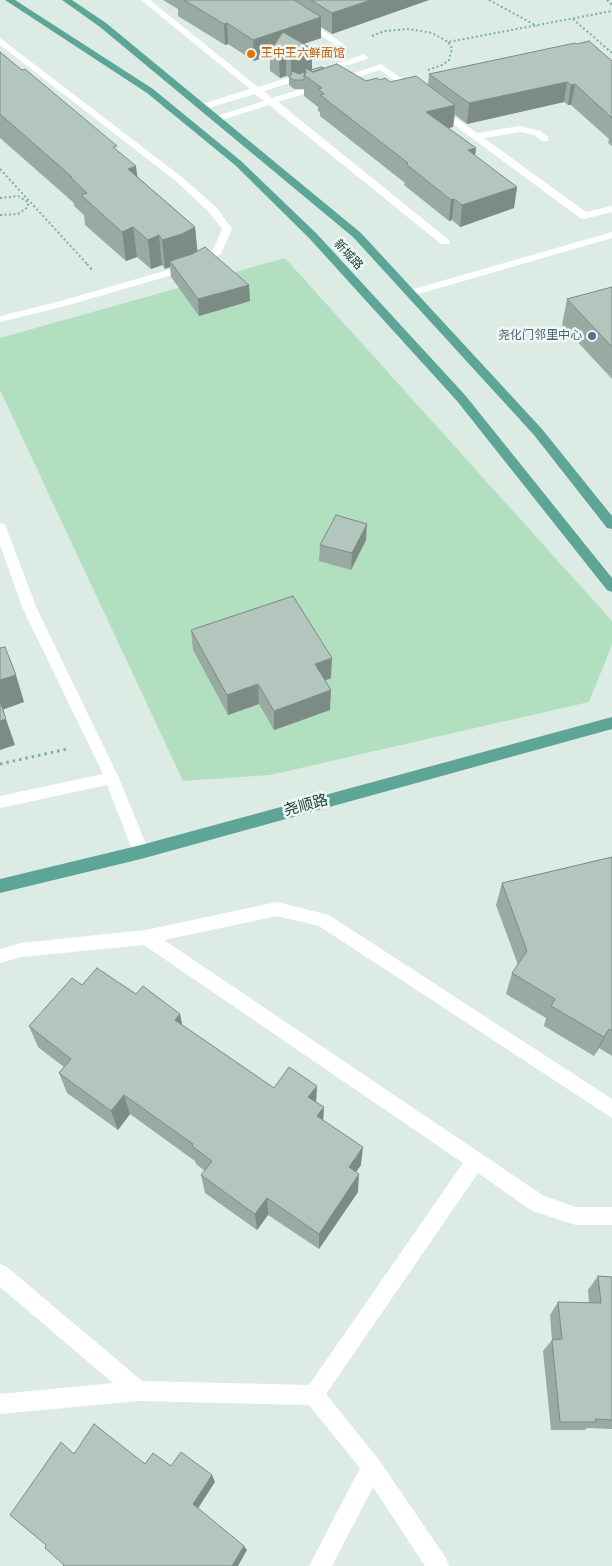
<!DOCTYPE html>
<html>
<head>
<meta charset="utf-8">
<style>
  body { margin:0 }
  canvas { display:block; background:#ddebe5 }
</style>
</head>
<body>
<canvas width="612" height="1566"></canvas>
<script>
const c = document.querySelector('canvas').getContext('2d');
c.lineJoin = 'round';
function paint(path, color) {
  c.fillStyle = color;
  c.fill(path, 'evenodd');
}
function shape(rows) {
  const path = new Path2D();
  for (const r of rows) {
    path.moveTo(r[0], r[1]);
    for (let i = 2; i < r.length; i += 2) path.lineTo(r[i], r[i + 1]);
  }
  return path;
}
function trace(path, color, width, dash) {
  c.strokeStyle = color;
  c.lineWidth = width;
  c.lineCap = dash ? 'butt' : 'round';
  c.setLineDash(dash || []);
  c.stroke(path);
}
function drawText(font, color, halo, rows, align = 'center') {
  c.font = font + ' "DejaVu Sans","Noto Sans SC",sans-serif';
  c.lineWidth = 5;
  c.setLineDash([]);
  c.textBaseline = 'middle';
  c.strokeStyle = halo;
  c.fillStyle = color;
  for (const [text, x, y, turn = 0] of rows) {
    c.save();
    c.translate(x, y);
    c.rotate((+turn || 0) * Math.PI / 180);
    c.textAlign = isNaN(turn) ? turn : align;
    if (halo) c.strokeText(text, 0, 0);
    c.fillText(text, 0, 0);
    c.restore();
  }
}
paint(shape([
  [285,258,612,621,612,645,589,702,270,775,183,781,0,390,0,338]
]), '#b3dfc1');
trace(shape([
  [489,0,537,26],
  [607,0,612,5],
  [573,19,612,53],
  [372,36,385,31,409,29,432,33,448,42,612,11],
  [428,70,442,65,449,60,452,48,448,42],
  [0,169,88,265],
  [0,198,18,196,28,202,28,207,18,214,0,215]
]), '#79b2a4', 2, [2, 2.5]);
trace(shape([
  [87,264,93,271]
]), '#79b2a4', 2.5, [2, 3]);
trace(shape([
  [0,764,67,749]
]), '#79b2a4', 3, [2.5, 4]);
paint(shape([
  [141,0,150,0,258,87,287,78,290,79,290,83,264,91,272,98,298,90,304,90,304,94,278,102,449,240,450,242,449,244,441,244,269,105,219,121,213,121,213,117,264,101,255,94,205,109,199,109,199,105,250,89,141,0],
  [266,0,276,0,344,44,337,46,266,0],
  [0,38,183,178,217,208,232,229,221,254,193,269,65,306,0,322,0,316,57,302,185,265,213,250,222,229,209,212,177,182,0,45,0,38],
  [364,54,368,57,367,59,320,74,316,71,364,54],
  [381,64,417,89,417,93,411,93,380,70,335,84,330,81,381,64],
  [437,105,477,133,520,126,540,131,548,137,548,141,542,141,534,135,520,132,484,138,586,212,612,206,612,212,584,219,580,218,434,110,434,106,437,105],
  [612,232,612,238,415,295,411,296,406,293,407,291,612,232],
  [0,523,5,524,6,527,37,609,119,778,149,852,147,857,141,859,135,857,107,785,0,808,0,796,103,774,23,609,0,545,0,523],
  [277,902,329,915,612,1099,612,1118,319,926,277,916,164,940,544,1196,576,1207,612,1207,612,1225,576,1225,532,1211,478,1173,326,1394,379,1460,446,1558,449,1566,425,1566,373,1487,332,1566,309,1566,360,1468,309,1405,138,1401,0,1414,0,1394,113,1383,0,1287,0,1264,7,1267,142,1381,309,1385,463,1163,144,945,21,957,0,963,0,949,21,943,146,930,277,902]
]), '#fff');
paint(shape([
  [5,0,15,0,153,89,241,161,317,234,465,395,612,578,612,592,607,590,457,401,309,238,235,165,147,93,5,0],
  [62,0,72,0,106,23,361,233,542,429,612,516,612,529,607,528,534,435,353,237,100,27,62,0],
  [612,717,612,729,141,859,0,893,0,879,141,845,612,717]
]), '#5ca597');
paint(shape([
  [163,0,429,0,332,34,321,27,321,38,303,44,312,49,312,70,324,68,366,81,380,80,390,82,428,85,429,74,577,44,612,61,612,146,608,143,609,139,571,105,568,105,564,102,467,124,455,115,453,127,448,128,476,148,475,156,517,187,514,208,460,227,452,220,449,221,404,185,405,183,320,116,320,112,318,111,318,107,304,96,304,89,294,89,289,85,289,77,286,76,280,78,270,71,270,55,254,61,228,44,225,45,178,16,178,9],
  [0,52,117,150,138,177,195,227,197,251,249,285,250,301,199,316,171,277,170,267,165,269,162,265,151,269,137,257,126,261,85,225,84,215,74,206,74,203,0,138],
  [612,287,612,379,562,325,567,299],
  [366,540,351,570,319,561,320,545],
  [191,630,331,678,325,681,330,710,274,730,259,704,228,715,193,650],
  [612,857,612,1056,599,1048,594,1056,544,1026,546,1018,506,994,512,973,518,965,496,905,502,883],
  [82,985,136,994,180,1014,182,1025,274,1088,316,1102,323,1120,361,1165,356,1172,358,1192,319,1249,268,1215,257,1230,205,1193,201,1175,205,1171,196,1164,195,1161,130,1114,118,1130,67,1093,59,1073,64,1067,38,1047,29,1026],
  [598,1276,612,1277,612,1429,587,1428,585,1430,551,1430,543,1351,552,1340,550,1315,558,1302,589,1303,588,1290]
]), '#99aaa3');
paint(shape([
  [371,0,429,0,332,34,332,13],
  [321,17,321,38,274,54,270,51,270,55,254,61,253,40],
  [227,23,228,44,225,45,224,24],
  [312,49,312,70,306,72,305,68,305,72,291,78,291,57],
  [286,56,286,76,280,78,279,58],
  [567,82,564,102,467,124,469,103],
  [575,84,571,105,568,105,571,85],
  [455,105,453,127,424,133,426,112],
  [476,148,473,169,468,150],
  [136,166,140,195,128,169],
  [517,187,514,208,460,227,462,205],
  [454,199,452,220,449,221,451,200],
  [133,227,137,257,126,261,122,232],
  [195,227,198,256,170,261,170,267,165,269,162,240],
  [159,235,162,265,151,269,148,240],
  [249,285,250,301,199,316,198,299],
  [367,524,366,540,351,570,352,553],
  [332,658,331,678,314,684,315,664],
  [16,675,24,702,2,710,0,705,0,680],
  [258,684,259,704,228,715,227,695],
  [331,690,330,710,274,730,274,711],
  [6,719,15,745,0,750,0,721],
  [180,1014,184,1035,175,1020],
  [609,1029,599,1048,594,1056,604,1037],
  [317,1086,316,1105,308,1097],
  [124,1095,130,1114,118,1130,111,1111],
  [324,1107,323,1126,317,1116],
  [363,1147,361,1165,347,1184,349,1167],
  [359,1174,358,1192,319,1249,319,1234],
  [267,1198,268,1215,257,1230,255,1214],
  [212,1475,215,1482,197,1510,193,1504],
  [244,1546,247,1550,238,1566,232,1566]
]), '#7d8b85');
const building = shape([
  [184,0,294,0,321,17,253,40,227,23,224,24,184,0],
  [311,0,371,0,332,13,311,0],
  [283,32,312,49,291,57,286,56,279,58,270,51,283,32],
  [589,41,612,61,612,118,575,84,571,85,567,82,469,103,429,74,575,43,577,44,589,41],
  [0,52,22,70,25,69,117,146,113,147,136,166,128,169,195,227,182,234,162,240,159,235,148,240,133,227,122,232,81,195,87,193,70,177,72,177,0,114,0,52],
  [337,64,366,81,377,78,380,80,385,78,390,82,416,76,455,105,426,112,476,148,468,150,517,187,462,205,454,199,451,200,406,164,408,163,320,95,324,94,318,89,322,88,304,75,306,73,305,68,313,72,337,64],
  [321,67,324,68,313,72,310,70,321,67],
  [292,71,299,74,305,72,305,73,304,75,304,80,294,80,289,77,291,75,292,71],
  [205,247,249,285,198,299,170,261,192,254,205,247],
  [612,287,612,347,567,299,612,287],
  [336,515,367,524,352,553,320,545,336,515],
  [293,596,332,658,315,664,331,690,274,711,258,684,227,695,191,630,293,596],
  [5,647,16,675,0,680,0,648,5,647],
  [0,701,6,719,0,721,0,701],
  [612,857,612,1031,609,1029,604,1037,551,1006,555,999,512,973,527,951,502,883,612,857],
  [97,968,136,994,143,986,180,1014,175,1020,274,1088,289,1067,317,1086,308,1097,324,1107,317,1116,363,1147,349,1167,359,1174,319,1234,267,1198,255,1214,201,1175,212,1161,192,1146,193,1144,124,1095,111,1111,59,1073,71,1059,29,1026,72,978,82,985,97,968],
  [598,1276,612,1277,612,1420,595,1419,596,1422,560,1422,552,1340,562,1339,558,1302,601,1303,598,1276],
  [94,1424,145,1464,153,1453,171,1466,181,1452,212,1475,193,1504,244,1546,232,1566,63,1566,64,1565,45,1548,46,1545,10,1515,61,1442,74,1454,94,1424]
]);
paint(building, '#b2c6be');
trace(building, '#7d8b85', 1);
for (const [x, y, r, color] of [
  [251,54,5,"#e8710a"],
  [592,336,5,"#5c6f8a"]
]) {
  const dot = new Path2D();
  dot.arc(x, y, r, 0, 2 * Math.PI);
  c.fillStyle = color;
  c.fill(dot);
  trace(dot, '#edf7f3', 2);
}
drawText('12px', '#c56008', '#edf7f3', [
  ["王中王六鲜面馆",261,54]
], 'left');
drawText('12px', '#1d3b35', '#edf7f3', [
  ["新城路",348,255,47]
]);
drawText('12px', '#4e5e75', '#edf7f3', [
  ["尧化门邻里中心",582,336]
], 'right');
drawText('15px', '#1d3b35', '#edf7f3', [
  ["尧顺路",306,806,-15]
]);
</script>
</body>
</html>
